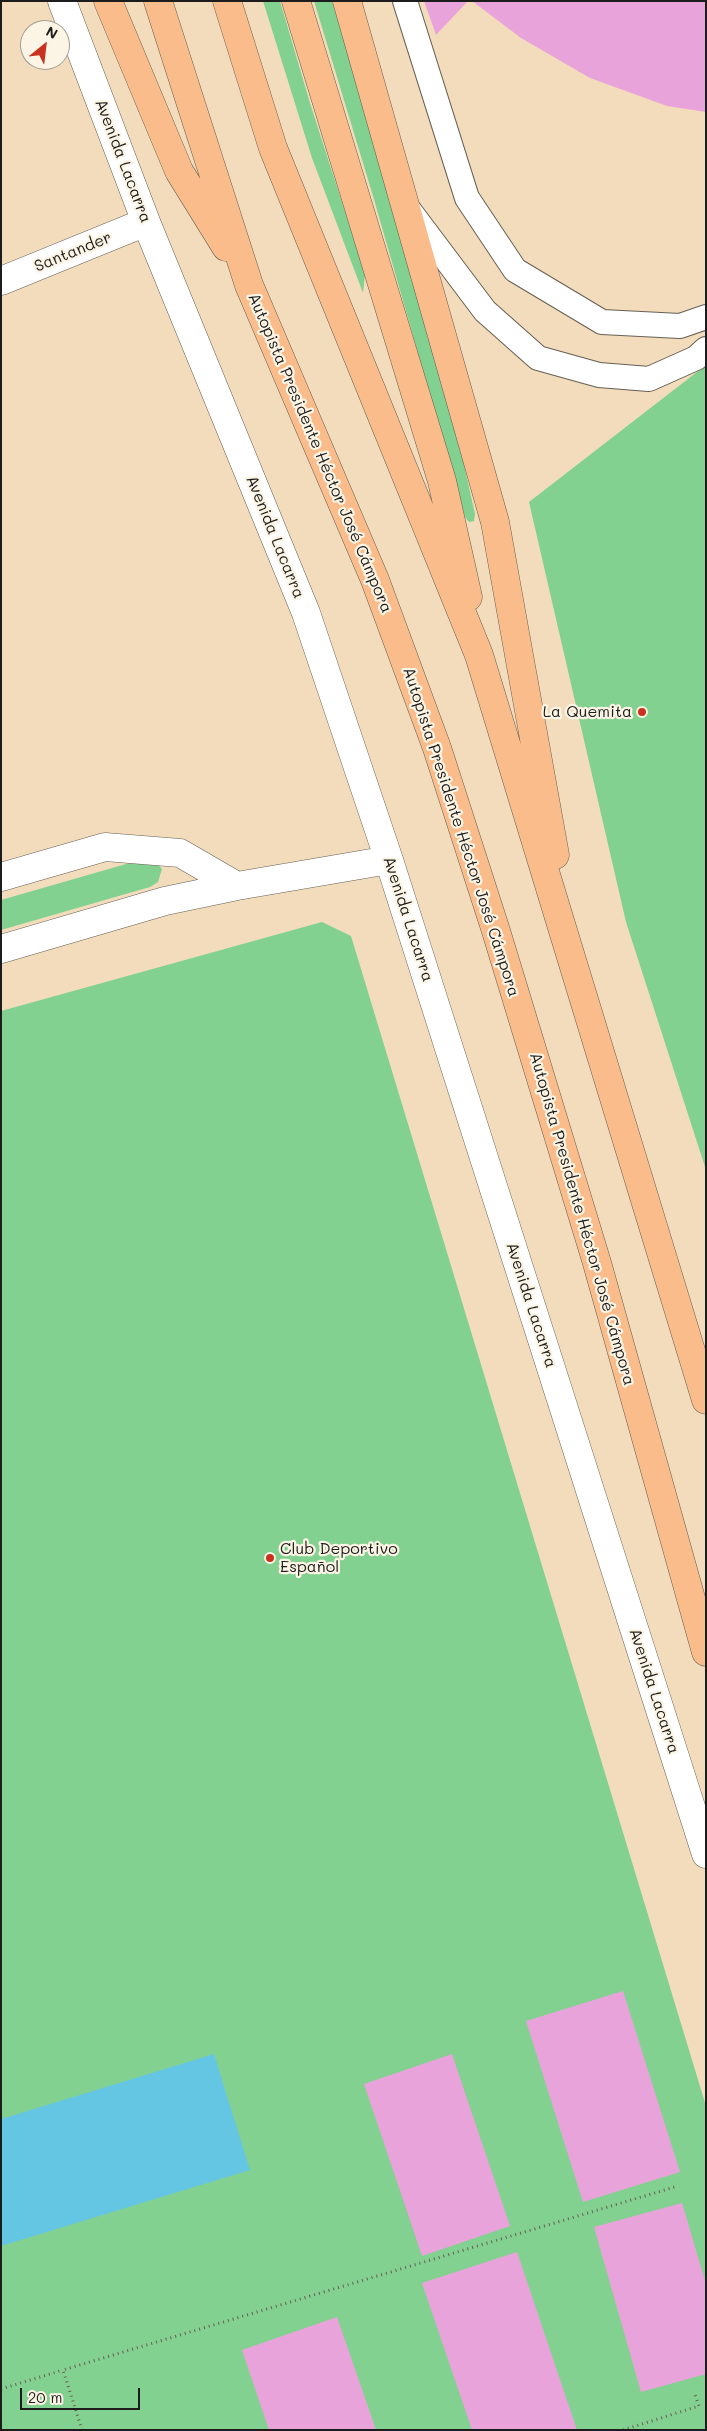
<!DOCTYPE html>
<html>
<head>
<meta charset="utf-8">
<style>
  body { margin:0 }
  #map { position:relative; width:707px; height:2431px; overflow:hidden; background:#f2dcbc; font-family:Mali,sans-serif }
  canvas { display:block }
  .frame { position:absolute; inset:0; border:2px solid #1c1c1c; pointer-events:none }
  .north { position:absolute; left:20px; top:20px; width:50px; height:50px; box-sizing:border-box; background:#fcf5e5; border:1px solid #a29e95; border-radius:50%; rotate:29deg; font-size:14px; font-weight:700; line-height:20px; text-align:center; color:#1c1c1c }
  .north::after { content:''; display:block; margin:auto; width:18px; height:22px; background:#c8321e; clip-path:polygon(50% 0,100% 100%,50% 72%,0 100%) }
  .scale { position:absolute; left:20px; top:2388px; width:120px; height:22px; box-sizing:border-box; border:2px solid #1c1c1c; border-top:0; padding-left:6px; font-size:15px; line-height:18px; white-space:nowrap; color:#1c1c1c; -webkit-text-stroke:4px #fcf5e5; paint-order:stroke }
</style>
</head>
<body>
<div id="map">
<canvas width="707" height="2431"></canvas>
<div class="frame"></div>
<div class="north">N</div>
<div class="scale">20 m</div>
</div>
<script>
const c = document.querySelector('canvas').getContext('2d');
c.lineJoin = 'round';
function paint(path, color) {
  c.fillStyle = color;
  c.fill(path, 'evenodd');
}
function shape(rows) {
  const path = new Path2D();
  for (const r of rows) {
    path.moveTo(r[0], r[1]);
    for (let i = 2; i < r.length; i += 2) path.lineTo(r[i], r[i + 1]);
  }
  return path;
}
function trace(path, color, width, dash) {
  c.strokeStyle = color;
  c.lineWidth = width;
  c.lineCap = dash ? 'butt' : 'round';
  c.setLineDash(dash || []);
  c.stroke(path);
}
function drawText(font, color, halo, rows, align = 'center') {
  c.font = font + ' Mali,sans-serif';
  c.lineWidth = 4.5;
  c.setLineDash([]);
  c.textBaseline = 'middle';
  c.strokeStyle = halo;
  c.fillStyle = color;
  for (const [text, x, y, turn = 0] of rows) {
    c.save();
    c.translate(x, y);
    c.rotate((+turn || 0) * Math.PI / 180);
    c.textAlign = isNaN(turn) ? turn : align;
    if (halo) c.strokeText(text, 0, 0);
    c.fillText(text, 0, 0);
    c.restore();
  }
}
paint(shape([
  [263,1,280,1,310,103,365,274,363,293,312,158],
  [314,1,332,1,335,11,378,153,462,456,475,514,474,521,469,522,465,517,373,196],
  [706,365,706,1170,626,922,529,502],
  [133,862,158,864,162,869,158,882,150,887,1,930,1,900],
  [322,922,351,936,706,2106,706,2430,1,2430,1,1011]
]), '#83d190');
paint(shape([
  [214,2054,250,2170,1,2246,1,2119]
]), '#65c6e4');
paint(shape([
  [424,1,468,1,436,35],
  [472,1,706,1,706,112,667,106,590,78,521,38],
  [623,1991,680,2172,583,2202,526,2021],
  [452,2054,510,2226,422,2256,364,2084],
  [682,2203,706,2284,706,2374,641,2392,594,2227],
  [517,2252,577,2430,472,2430,422,2283],
  [337,2317,376,2430,269,2430,242,2350]
]), '#e8a4da');
const service = shape([
  [405,1,467,198,515,270,602,322,680,326,706,317],
  [409,210,485,311,538,358,599,375,649,379,696,358,706,349]
]);
const minor = shape([
  [62,1,146,222,306,613,389,860,706,1854],
  [1,281,146,222],
  [1,877,105,847,180,853,237,886],
  [1,949,165,901,237,886,389,860]
]);
const motorway = shape([
  [108,1,179,171,226,247],
  [158,1,249,285,375,580,437,748,496,931,597,1263,706,1652],
  [227,1,273,148,479,655,706,1400],
  [296,1,442,481,468,597],
  [347,1,495,522,555,855]
]);
trace(service, '#675f54', 26);
trace(minor, '#675f54', 29);
trace(motorway, '#675f54', 29);
trace(shape([
  [1,2389,63,2370],
  [82,2430,63,2370,678,2186],
  [623,2430,699,2406,694,2392]
]), '#675f54', 3, [1, 4]);
trace(service, '#fff', 24);
trace(minor, '#fff', 28);
trace(motorway, '#f9bc8a', 28);
for (const [x, y, r, color] of [
  [642,712,5,"#c8321e"],
  [270,1558,5,"#c8321e"]
]) {
  const dot = new Path2D();
  dot.arc(x, y, r, 0, 2 * Math.PI);
  c.fillStyle = color;
  c.fill(dot);
  trace(dot, '#fcf5e5', 2);
}
drawText('16px', '#1c1c1c', '#fcf5e5', [
  ["Avenida Lacarra",123,161,69],
  ["Santander",73,252,-22],
  ["Autopista Presidente Héctor José Cámpora",320,453,67],
  ["Avenida Lacarra",275,537,68],
  ["Autopista Presidente Héctor José Cámpora",461,832,72],
  ["Avenida Lacarra",408,919,72],
  ["Autopista Presidente Héctor José Cámpora",582,1219,74],
  ["Avenida Lacarra",531,1305,72],
  ["Avenida Lacarra",654,1691,72]
]);
drawText('16px', '#1c1c1c', '#fcf5e5', [
  ["La Quemita",632,712],
  ["Club Deportivo",280,1549,"left"],
  ["Español",280,1567,"left"]
], 'right');
</script>
</body>
</html>
